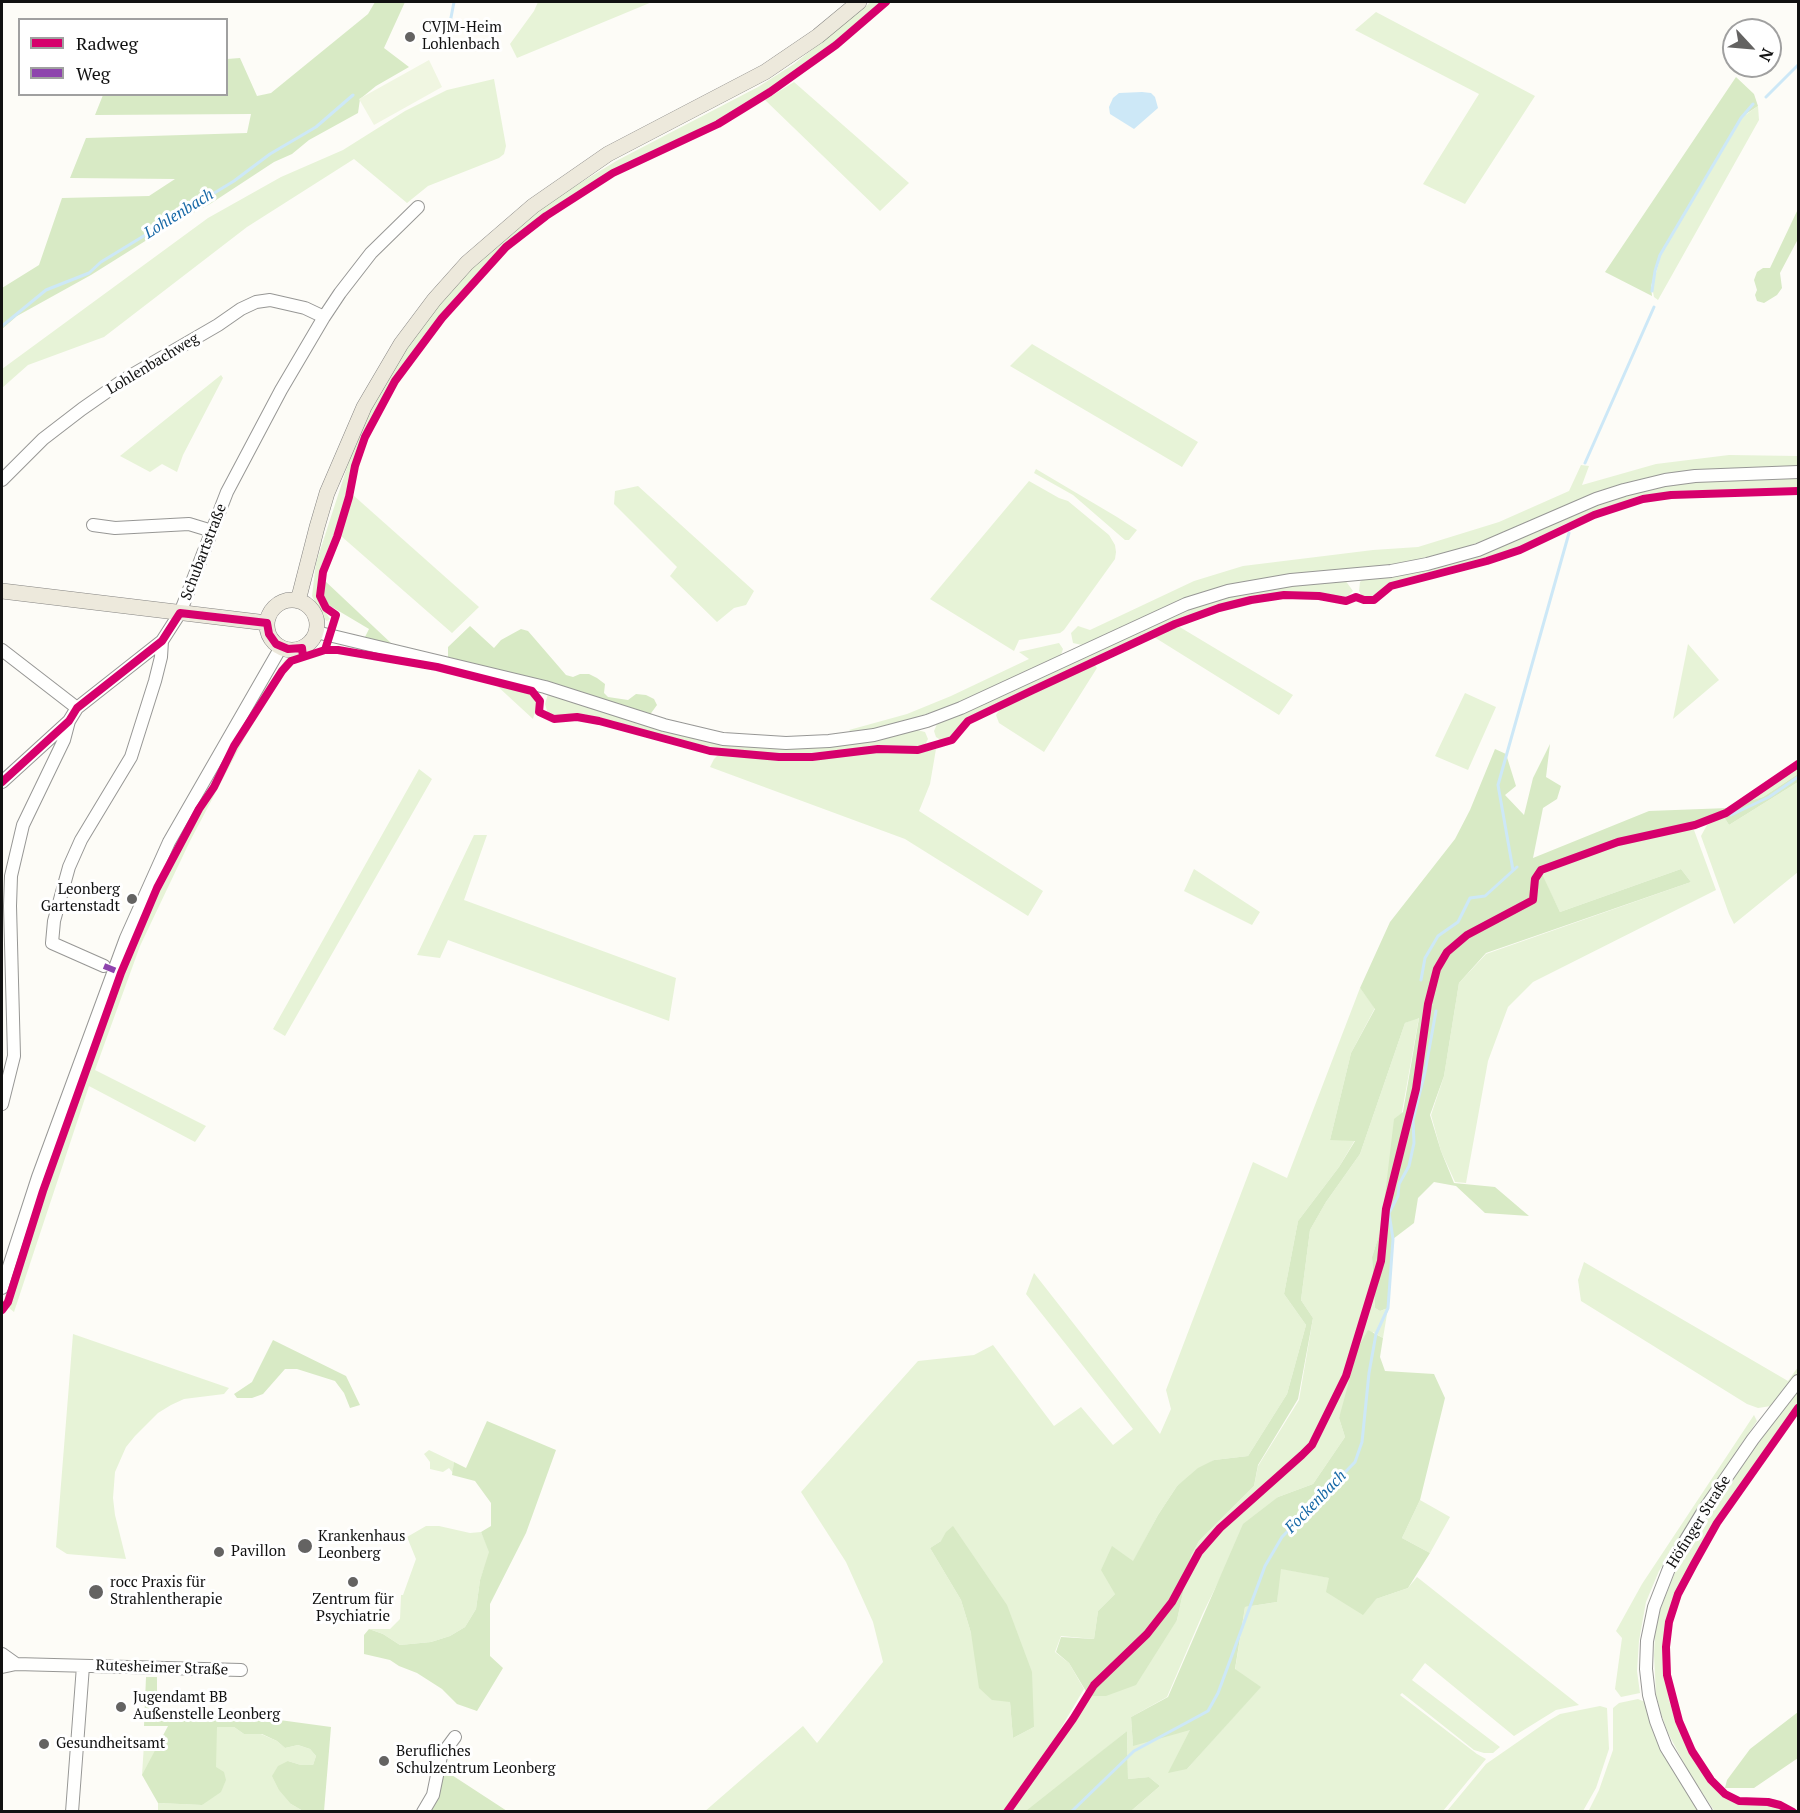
<!DOCTYPE html>
<html>
<head>
<meta charset="utf-8">
<style>
  body { margin:0 }
  #map { position:relative; width:1800px; height:1813px; overflow:hidden; background:#fdfcf7; font-family:"PT Serif",serif }
  canvas { display:block }
  .frame { position:absolute; inset:0; border:3px solid #111; pointer-events:none }
  .legend { position:absolute; left:18px; top:18px; width:210px; height:78px; box-sizing:border-box; background:#fff; border:2px solid #a0a0a0; margin:0; padding:8px 10px; list-style:none; font-size:18px; color:#111 }
  .legend li { display:flex; align-items:center; gap:12px; height:30px }
  .legend b { width:30px; border:2px solid #a0a0a0 }
  .north { position:absolute; left:1722px; top:18px; width:60px; height:60px; box-sizing:border-box; background:#fff; border:2px solid #a0a0a0; border-radius:50%; rotate:116deg; font-size:16px; font-weight:700; line-height:24px; text-align:center; color:#111 }
  .north::after { content:''; display:block; margin:auto; width:21px; height:27px; background:#646362; clip-path:polygon(50% 0,100% 100%,50% 72%,0 100%) }
</style>
</head>
<body>
<div id="map">
<canvas width="1800" height="1813"></canvas>
<div class="frame"></div>
<ul class="legend">
<li><b style="height:8px;background:#d6006c"></b>Radweg</li>
<li><b style="height:8px;background:#8e44ad"></b>Weg</li>
</ul>
<div class="north">N</div>
</div>
<script>
const c = document.querySelector('canvas').getContext('2d');
c.lineJoin = 'round';
function paint(path, color) {
  c.fillStyle = color;
  c.fill(path, 'evenodd');
}
function shape(rows) {
  const path = new Path2D();
  for (const r of rows) {
    if (r.length === 3) {
      path.moveTo(r[0] + r[2], r[1]);
      path.arc(r[0], r[1], r[2], 0, 2 * Math.PI);
      continue;
    }
    path.moveTo(r[0], r[1]);
    for (let i = 2; i < r.length; i += 2) path.lineTo(r[i], r[i + 1]);
  }
  return path;
}
function trace(path, color, width, dash) {
  c.strokeStyle = color;
  c.lineWidth = width;
  c.lineCap = dash ? 'butt' : 'round';
  c.setLineDash(dash || []);
  c.stroke(path);
}
function drawText(font, color, halo, rows, align = 'center') {
  c.font = font + ' "PT Serif",serif';
  c.lineWidth = 6;
  c.setLineDash([]);
  c.textBaseline = 'middle';
  c.strokeStyle = halo;
  c.fillStyle = color;
  for (const [text, x, y, turn = 0] of rows) {
    c.save();
    c.translate(x, y);
    c.rotate((+turn || 0) * Math.PI / 180);
    c.textAlign = isNaN(turn) ? turn : align;
    if (halo) c.strokeText(text, 0, 0);
    c.fillText(text, 0, 0);
    c.restore();
  }
}
paint(shape([
  [538,2,652,2,517,58,510,44,534,11],
  [871,2,883,2,862,20,794,73,713,123,627,162,537,219,505,245,457,295,427,331,399,371,363,436,352,466,341,516,320,569,317,598,330,619,327,621,323,618,312,596,316,563,352,452,370,410,392,371,422,327,450,291,484,256,547,203,618,160,758,87,794,64],
  [1376,12,1535,96,1465,204,1423,184,1479,94,1355,30],
  [494,79,506,146,504,154,499,158,428,186,407,203,354,159,247,227,104,337,28,365,2,388,2,369,208,218,281,177,343,150,405,111,447,90],
  [794,82,909,183,880,211,765,100],
  [1758,106,1759,120,1658,300,1654,297,1652,287,1661,255,1741,118],
  [1032,344,1198,442,1182,467,1010,366],
  [221,375,223,378,183,455,177,472,162,464,150,472,120,456],
  [1729,455,1798,456,1798,467,1690,471,1609,489,1567,505,1509,531,1458,550,1388,566,1291,574,1239,583,1164,608,1082,645,1073,643,1071,633,1078,626,1090,630,1194,581,1243,566,1373,550,1418,547,1499,522,1569,491,1581,465,1589,466,1582,485,1656,464],
  [1036,469,1117,517,1137,530,1129,540,1125,540,1073,495,1034,473],
  [1798,478,1798,490,1698,490,1644,497,1592,513,1565,524,1519,547,1485,559,1390,585,1375,597,1363,598,1359,591,1360,582,1363,579,1392,576,1622,496,1665,484,1723,479],
  [1029,481,1059,498,1068,501,1109,535,1115,545,1116,552,1115,559,1064,630,1060,633,1019,640,1014,651,930,599],
  [638,486,754,591,746,605,734,608,717,622,670,576,677,567,614,504,615,491],
  [353,495,479,607,452,633,341,536],
  [1345,580,1353,591,1349,595,1344,597,1321,593,1283,594,1255,597,1205,610,1173,622,966,719,949,739,942,741,936,737,934,731,937,724,1177,613,1227,596,1290,585],
  [1178,626,1293,695,1279,715,1154,637],
  [1059,643,1063,649,1061,655,948,707,887,727,853,733,849,730,907,714,951,696,1029,659,1019,652],
  [1688,644,1719,680,1673,719],
  [295,655,295,662,285,673,245,737,190,841,140,946,95,1070,206,1126,195,1142,89,1086,14,1312,3,1303,20,1248,106,1003,152,889,191,816,196,808,202,808,226,768,233,753,228,749,254,705,285,660],
  [1094,664,1097,668,1044,752,999,723,996,715,1001,708],
  [495,684,533,694,537,705,533,719],
  [1465,693,1496,707,1468,770,1435,756],
  [548,694,679,735,732,745,818,748,883,739,917,730,925,732,928,739,924,747,917,749,882,747,785,755,738,752,679,741,584,716,555,716,548,714,545,704],
  [936,749,930,784,919,811,1043,891,1028,916,905,839,710,767,714,759,719,754,777,759,813,760,879,750,923,752],
  [1798,766,1798,774,1763,797,1749,801],
  [419,769,432,779,285,1036,273,1029],
  [1798,782,1798,872,1734,924,1729,914,1701,836,1707,825,1724,817,1729,825],
  [1688,828,1694,830,1716,890,1533,982,1508,1007,1488,1061,1466,1183,1455,1182,1441,1151,1431,1115,1444,1076,1459,983,1486,954,1691,882,1681,869,1560,912,1541,874,1619,845],
  [474,835,487,835,464,900,676,978,669,1021,448,940,440,958,417,955],
  [1194,869,1260,912,1252,925,1184,891],
  [1360,988,1375,1008,1351,1053,1330,1140,1355,1140,1339,1167,1298,1221,1284,1294,1306,1325,1287,1394,1248,1456,1214,1460,1177,1486,1158,1515,1133,1562,1112,1547,1115,1594,1098,1611,1094,1639,1061,1636,1055,1652,1069,1663,1084,1689,1058,1733,1087,1693,1092,1696,1177,1620,1191,1556,1199,1541,1254,1486,1258,1466,1299,1400,1313,1318,1301,1300,1310,1230,1326,1202,1360,1154,1405,1023,1419,1017,1381,1229,1372,1257,1375,1308,1380,1311,1388,1308,1383,1338,1373,1332,1339,1418,1345,1437,1313,1484,1278,1497,1224,1570,1203,1613,1167,1697,1131,1717,1133,1745,1191,1729,1187,1769,1260,1687,1235,1670,1245,1607,1277,1602,1279,1568,1330,1578,1376,1599,1408,1588,1417,1577,1579,1705,1556,1710,1514,1736,1425,1663,1412,1680,1500,1747,1493,1753,1484,1753,1474,1750,1402,1693,1400,1695,1477,1754,1486,1759,1443,1811,1131,1811,1160,1786,1149,1777,1128,1779,1127,1731,1029,1811,704,1812,803,1726,817,1743,883,1662,873,1622,846,1562,801,1492,918,1361,974,1355,993,1345,1054,1426,1081,1407,1113,1445,1133,1429,1026,1294,1034,1273,1160,1434,1171,1409,1166,1390,1253,1162,1287,1178],
  [941,1541,1034,1727,1013,1738,1010,1702,971,1633,961,1600,930,1548],
  [1584,1262,1788,1381,1798,1367,1798,1372,1771,1406,1758,1408,1747,1404,1581,1301,1578,1280],
  [73,1334,229,1388,224,1394,184,1399,171,1405,158,1413,135,1436,126,1447,115,1472,113,1498,115,1515,126,1559,67,1554,56,1547],
  [1798,1389,1798,1404,1757,1462,1695,1556,1676,1592,1666,1622,1664,1651,1665,1676,1669,1700,1676,1722,1697,1764,1716,1790,1726,1798,1739,1804,1768,1805,1783,1810,1782,1812,1715,1812,1688,1771,1668,1733,1661,1714,1656,1694,1654,1655,1655,1635,1660,1610,1676,1570,1703,1522,1756,1444],
  [1754,1415,1757,1421,1721,1474,1659,1571,1646,1602,1639,1641,1637,1671,1640,1693,1621,1697,1615,1689,1622,1638,1616,1631,1642,1584],
  [429,1450,454,1462,453,1473,449,1468,443,1472,430,1469,430,1462,424,1454],
  [1420,1500,1450,1517,1430,1553,1402,1538],
  [426,1526,439,1526,470,1533,481,1532,490,1552,480,1580,476,1609,465,1627,450,1636,431,1642,400,1645,383,1634,369,1629,390,1629,400,1619,401,1595,403,1595,416,1559,407,1537],
  [1638,1699,1645,1702,1650,1724,1660,1749,1699,1811,1588,1812,1599,1790,1613,1750,1613,1708,1619,1703],
  [1600,1706,1607,1708,1609,1749,1596,1788,1583,1811,1447,1811,1486,1764,1548,1721,1560,1714],
  [217,1727,234,1727,244,1734,261,1734,277,1741,285,1748,298,1745,310,1749,316,1756,313,1765,301,1765,288,1761,291,1804,303,1811,158,1811,158,1803,203,1805,142,1775,144,1744,177,1746]
]), '#e7f3d7');
paint(shape([
  [375,2,405,2,384,48,409,67,376,86,360,99,358,113,309,140,292,154,274,162,210,204,174,223,91,275,17,316,2,329,2,288,39,265,62,198,149,196,175,179,70,178,86,138,247,133,251,114,95,115,103,95,226,94,227,59,240,58,257,96,271,93,368,14],
  [1736,77,1754,94,1758,106,1740,118,1659,255,1651,287,1652,296,1605,272],
  [1798,209,1798,239,1780,273,1782,288,1777,295,1764,303,1757,301,1755,295,1757,290,1754,280,1757,272,1763,268,1770,268],
  [324,580,392,644,365,637,369,629,327,604,323,596],
  [470,626,494,648,501,640,521,629,528,631,566,675,573,677,580,674,589,674,597,678,605,684,604,693,608,697,628,700,636,694,646,695,654,699,657,705,649,716,547,682,448,657,448,647],
  [1550,744,1546,777,1561,786,1557,799,1543,808,1533,858,1649,811,1728,808,1703,820,1617,840,1542,874,1560,912,1681,869,1691,882,1486,953,1459,983,1444,1076,1430,1115,1441,1151,1454,1183,1495,1187,1529,1216,1485,1213,1456,1186,1434,1182,1418,1198,1414,1223,1393,1239,1388,1308,1380,1311,1375,1308,1372,1257,1381,1229,1394,1119,1403,1112,1419,1018,1405,1023,1360,1154,1326,1202,1310,1230,1301,1300,1313,1318,1298,1399,1258,1465,1254,1486,1199,1541,1191,1556,1177,1620,1136,1685,1106,1696,1092,1696,1087,1693,1069,1663,1056,1652,1061,1637,1094,1639,1098,1611,1115,1594,1101,1570,1112,1546,1133,1561,1158,1515,1177,1486,1198,1468,1214,1460,1248,1456,1287,1394,1306,1325,1284,1294,1298,1221,1339,1167,1355,1141,1330,1140,1351,1053,1375,1009,1360,988,1390,922,1455,839,1470,810,1495,749,1506,754,1516,786,1505,795,1524,815,1533,778],
  [1798,774,1798,782,1729,825,1724,817,1749,801,1763,797],
  [1368,1330,1383,1338,1380,1357,1385,1371,1434,1374,1445,1398,1420,1500,1402,1538,1430,1553,1408,1588,1376,1599,1363,1615,1326,1592,1329,1578,1281,1569,1277,1602,1245,1607,1235,1669,1261,1687,1187,1769,1168,1773,1190,1730,1133,1746,1131,1717,1168,1697,1243,1524,1278,1497,1313,1484,1345,1437,1339,1418,1358,1348],
  [273,1340,346,1376,360,1405,350,1408,344,1393,335,1381,297,1369,285,1369,263,1394,252,1398,237,1398,234,1394,252,1382],
  [487,1421,556,1450,526,1533,490,1604,490,1656,503,1668,477,1711,457,1704,442,1689,417,1673,399,1666,390,1660,364,1654,364,1635,369,1629,383,1634,400,1645,431,1642,450,1636,465,1627,476,1609,480,1580,489,1552,481,1532,491,1526,491,1503,475,1481,452,1475,454,1462,466,1468],
  [953,1526,1007,1605,1032,1672,1034,1727,1013,1738,1010,1702,992,1700,979,1688,971,1633,961,1600,930,1548,941,1541,946,1532],
  [146,1677,157,1677,157,1713,250,1716,331,1727,324,1811,303,1811,291,1804,279,1790,272,1776,278,1766,288,1761,301,1765,313,1765,316,1756,310,1749,298,1745,285,1748,277,1741,262,1734,244,1734,234,1727,217,1727,216,1767,224,1772,226,1780,221,1792,202,1805,158,1803,142,1775,168,1726,144,1726],
  [1798,1712,1798,1758,1754,1788,1725,1788,1727,1780,1750,1749],
  [1127,1731,1128,1779,1149,1777,1160,1786,1131,1811,1026,1811],
  [438,1766,507,1811,423,1812]
]), '#d8eac5');
paint(shape([
  [429,60,442,87,374,125,359,99]
]), '#f0f6e1');
paint(shape([
  [1142,92,1151,93,1155,97,1158,108,1134,129,1110,114,1109,107,1113,98,1119,93]
]), '#cde8f7');
trace(shape([
  [448,33,454,2],
  [1766,97,1798,65],
  [1652,291,1655,271,1660,255,1741,118,1753,104],
  [2,326,46,290,89,273,101,262,234,181,270,154,316,127,353,95],
  [1585,463,1654,307],
  [1731,815,1769,797,1798,777],
  [1513,870,1498,785,1569,533],
  [1421,980,1425,958,1438,936,1458,922,1470,898,1485,896,1517,867],
  [1071,1812,1134,1751,1208,1711,1218,1693,1265,1566,1282,1537,1355,1462,1362,1442,1369,1373,1376,1334,1388,1308,1393,1239,1389,1213,1398,1196,1399,1184,1409,1166,1414,1143,1413,1120,1425,1072,1436,1011]
]), '#cde8f7', 3);
const minor = shape([
  [2,480,43,439,82,409,125,379,218,325,241,309,256,302,270,300,305,308,324,317],
  [93,525,115,528,189,524,212,531],
  [316,632,545,687,664,725,723,739,786,743,829,741,874,735,927,721,961,708,1186,604,1228,591,1291,580,1391,571,1427,564,1478,550,1596,499,1624,490,1665,480,1695,476,1798,472],
  [2,650,77,708],
  [2,782,69,721,77,708,162,641],
  [104,966,52,943,54,921,69,867,81,840,131,757,155,681,161,657,162,641,180,613,227,492,281,390,324,317,340,293,371,253,418,207],
  [2,1104,14,1056,10,906,11,876,23,825,64,740,69,721],
  [2,1288,38,1177,126,938,169,842,281,647],
  [2,1654,16,1664],
  [2,1667,16,1664,241,1670],
  [72,1812,83,1666],
  [423,1812,433,1795,441,1756,455,1737],
  [1706,1812,1666,1747,1656,1721,1649,1695,1646,1669,1647,1641,1654,1607,1670,1566,1704,1510,1753,1439,1798,1381]
]);
const major = shape([
  [2,591,267,623],
  [292,625,25],
  [298,601,317,527,327,493,364,407,401,344,434,300,467,263,533,206,608,154,765,72,818,36,859,2]
]);
trace(minor, '#979795', 14);
trace(major, '#858482', 16);
trace(minor, '#fffffe', 12);
trace(major, '#ede9dc', 15);
trace(shape([
  [104,966,121,973]
]), '#8e44ad', 6, [12, 6]);
trace(shape([
  [325,650,336,615,326,608,320,596,323,572,337,537,349,497,355,466,365,437,395,381,442,318,506,247,546,216,613,173,718,124,770,92,836,45,886,2],
  [2,782,69,721,77,708,162,641,180,613,267,623,269,634,276,644,288,649,302,648,303,657],
  [2,1310,8,1302,43,1191,121,973,157,888,199,809,214,787,234,746,282,671,291,661,325,650,338,650,437,667,532,691,540,701,539,712,554,719,577,717,599,721,710,751,779,757,812,757,878,749,918,750,952,740,968,721,1031,691,1175,624,1219,608,1251,600,1284,595,1319,596,1346,601,1356,597,1364,600,1374,600,1391,586,1487,561,1520,550,1594,515,1643,499,1671,495,1798,491],
  [1007,1812,1073,1719,1094,1685,1147,1634,1172,1602,1199,1552,1220,1528,1302,1455,1312,1445,1346,1376,1381,1261,1386,1209,1416,1089,1428,1004,1437,969,1447,952,1467,935,1533,900,1535,879,1541,870,1618,842,1695,825,1726,813,1798,764],
  [1793,1812,1780,1805,1768,1802,1739,1801,1725,1794,1711,1780,1692,1751,1679,1721,1667,1675,1666,1647,1669,1622,1678,1594,1694,1564,1717,1523,1798,1408]
]), '#d6006c', 8);
for (const [x, y, r, color] of [
  [410,37,6,"#646362"],
  [132,899,6,"#646362"],
  [305,1546,8,"#646362"],
  [219,1552,6,"#646362"],
  [353,1582,6,"#646362"],
  [96,1592,8,"#646362"],
  [121,1707,6,"#646362"],
  [44,1744,6,"#646362"],
  [384,1761,6,"#646362"]
]) {
  const dot = new Path2D();
  dot.arc(x, y, r, 0, 2 * Math.PI);
  c.fillStyle = color;
  c.fill(dot);
  trace(dot, '#fff', 2);
}
drawText('15px', '#111', '#fff', [
  ["CVJM-Heim",422,28],
  ["Lohlenbach",422,45],
  ["Leonberg",120,890,"right"],
  ["Gartenstadt",120,907,"right"],
  ["Krankenhaus",318,1537],
  ["Leonberg",318,1554],
  ["Pavillon",231,1552],
  ["rocc Praxis für",110,1583],
  ["Strahlentherapie",110,1600],
  ["Zentrum für",353,1600,"center"],
  ["Psychiatrie",353,1617,"center"],
  ["Jugendamt BB",133,1698],
  ["Außenstelle Leonberg",133,1715],
  ["Gesundheitsamt",56,1744],
  ["Berufliches",396,1752],
  ["Schulzentrum Leonberg",396,1769]
], 'left');
drawText('15px', '#111', '#fff', [
  ["Lohlenbachweg",153,364,-31],
  ["Schubartstraße",204,552,-69],
  ["Höfinger Straße",1699,1522,-58],
  ["Rutesheimer Straße",162,1668,2]
]);
drawText('italic 16px', '#1768a6', '#fff', [
  ["Lohlenbach",179,214,-32],
  ["Fockenbach",1316,1502,-46]
]);
</script>
</body>
</html>
